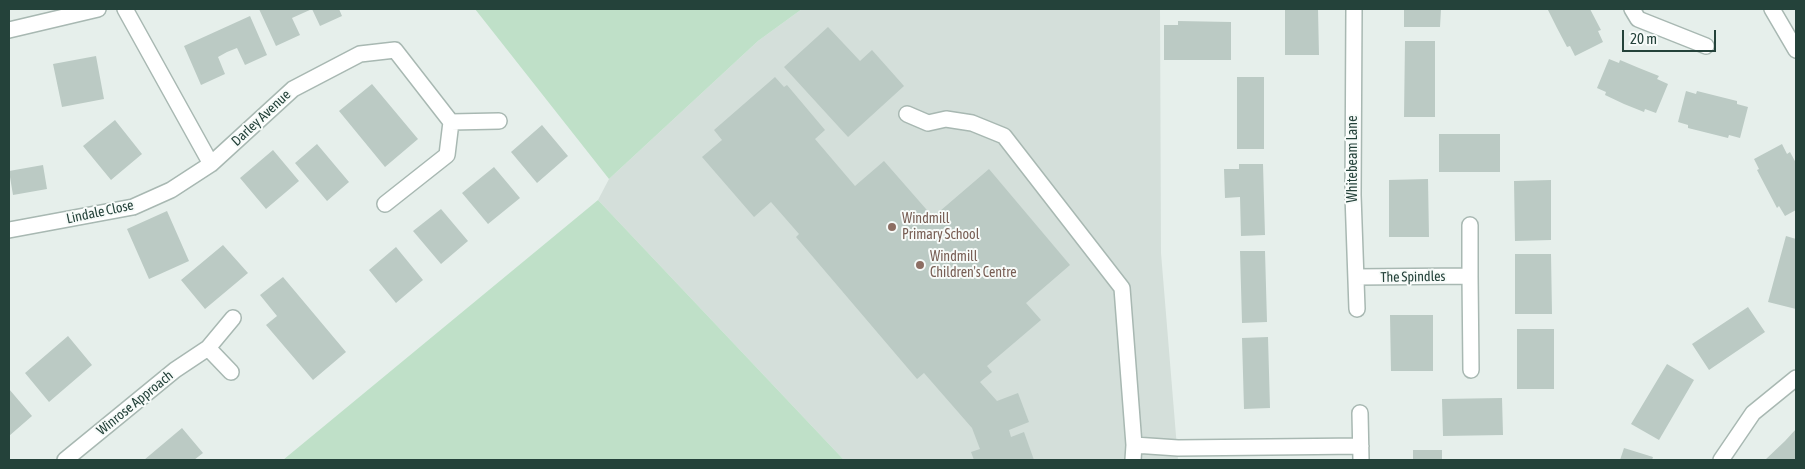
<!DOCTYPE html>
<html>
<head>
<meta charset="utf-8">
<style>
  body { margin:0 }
  #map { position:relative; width:1805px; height:469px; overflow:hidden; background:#e6efeb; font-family:"Asap Condensed",sans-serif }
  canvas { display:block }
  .frame { position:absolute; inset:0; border:10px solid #24423a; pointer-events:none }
  .scale { position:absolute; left:1622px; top:30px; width:94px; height:22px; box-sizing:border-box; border:2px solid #24423a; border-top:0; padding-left:6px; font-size:15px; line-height:18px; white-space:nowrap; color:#24423a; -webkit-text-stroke:4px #f7fbf9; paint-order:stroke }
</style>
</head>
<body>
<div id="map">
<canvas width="1805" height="469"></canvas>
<div class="frame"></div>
<div class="scale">20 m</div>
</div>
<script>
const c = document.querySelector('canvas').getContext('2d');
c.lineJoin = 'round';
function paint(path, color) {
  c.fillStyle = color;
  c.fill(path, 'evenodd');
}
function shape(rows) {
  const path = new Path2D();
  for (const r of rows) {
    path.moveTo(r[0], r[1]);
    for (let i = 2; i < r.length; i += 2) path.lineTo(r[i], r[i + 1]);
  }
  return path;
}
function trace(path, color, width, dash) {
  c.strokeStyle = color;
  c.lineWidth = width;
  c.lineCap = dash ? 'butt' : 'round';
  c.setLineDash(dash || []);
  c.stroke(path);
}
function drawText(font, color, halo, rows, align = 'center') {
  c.font = font + ' "Asap Condensed",sans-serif';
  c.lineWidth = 4;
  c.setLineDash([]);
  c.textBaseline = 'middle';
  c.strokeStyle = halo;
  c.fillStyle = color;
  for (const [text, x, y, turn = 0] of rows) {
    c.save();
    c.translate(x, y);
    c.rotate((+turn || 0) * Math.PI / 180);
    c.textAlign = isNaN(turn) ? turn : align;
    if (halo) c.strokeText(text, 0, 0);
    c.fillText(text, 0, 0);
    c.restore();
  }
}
paint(shape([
  [802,9,1160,9,1161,253,1178,460,844,460,598,200,609,179,758,41]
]), '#d4dfda');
paint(shape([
  [475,9,802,9,758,41,609,179],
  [598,200,844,460,283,460]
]), '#bfe0c8');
paint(shape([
  [259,9,339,9,342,16,320,26,312,9,292,18,300,35,276,46],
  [1285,9,1318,9,1319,55,1285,55],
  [1404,9,1441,9,1440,27,1404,27],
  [1550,9,1590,9,1601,30,1598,31,1603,42,1575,56,1570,46,1567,47,1557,28,1548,10],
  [250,16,267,55,245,65,237,48,227,52,218,57,225,74,201,85,184,46],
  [1178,21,1231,22,1231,60,1164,60,1164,25,1178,25],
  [828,27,860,61,872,50,904,86,848,137,784,67],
  [1405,41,1435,41,1435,117,1404,117],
  [96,56,104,99,62,107,53,64],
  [1609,59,1619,63,1620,60,1639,68,1659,76,1657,79,1668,84,1656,113,1645,109,1644,112,1624,104,1605,95,1606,92,1597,88],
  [775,77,784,87,787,85,825,130,815,139,855,186,884,161,933,217,989,169,1070,265,1026,303,1041,320,987,366,992,372,980,382,997,401,1018,393,1029,422,1009,430,1011,437,1024,432,1034,460,974,460,971,452,980,449,972,428,924,373,917,379,796,237,799,234,771,202,754,217,702,157,722,140,714,130],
  [1237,77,1264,77,1264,149,1237,149],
  [372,84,418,139,385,167,339,111],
  [1686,91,1696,94,1697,91,1737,101,1737,104,1748,107,1740,138,1729,135,1728,138,1688,128,1688,125,1678,122],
  [115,120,142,154,111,180,83,146],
  [542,125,568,156,537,183,511,152],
  [1439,134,1500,134,1500,172,1439,172],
  [317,144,349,182,327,201,295,163],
  [1782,144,1787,154,1790,152,1796,163,1796,210,1785,216,1779,206,1777,208,1757,170,1759,169,1754,159],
  [273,150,299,181,266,209,240,178],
  [1239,164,1263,164,1265,235,1241,236,1240,197,1225,198,1224,169,1239,169],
  [43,165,47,189,13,195,9,171],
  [494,167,520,198,488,224,462,193],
  [1428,179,1429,237,1389,237,1389,180],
  [1551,180,1551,240,1515,241,1514,181],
  [441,209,468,241,441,264,413,231],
  [167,211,189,261,149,279,127,229],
  [1786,236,1796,239,1796,309,1768,302],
  [223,245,248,273,205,309,181,280],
  [396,247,423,280,396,303,369,270],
  [1240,251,1265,251,1267,322,1242,323],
  [1515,254,1551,254,1552,314,1515,314],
  [283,277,346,352,313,380,266,325,277,316,260,295],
  [1748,307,1765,332,1709,370,1692,344],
  [1390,315,1433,315,1433,371,1391,371],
  [1517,329,1554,329,1554,389,1517,389],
  [68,336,92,365,49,402,25,373],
  [1268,337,1270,408,1244,409,1242,338],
  [1667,364,1694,380,1659,440,1631,424],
  [9,389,32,416,9,436],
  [1502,398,1503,435,1443,436,1442,399],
  [182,428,203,453,194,460,144,460],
  [1796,429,1796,460,1765,460,1785,441],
  [1624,448,1653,457,1652,460,1620,460],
  [1413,450,1442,450,1442,460,1413,460]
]), '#bbcac4');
const minor = shape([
  [125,9,211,164,293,89,360,54,395,50,451,122,447,155,385,204],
  [1354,9,1353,195,1357,309],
  [1632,9,1638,19,1706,46],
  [1772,9,1796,50],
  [9,30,98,9],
  [907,114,928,123,946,119,972,123,1004,136,1122,288,1134,445,1178,448,1361,446],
  [451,122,499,121],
  [1470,225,1470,276],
  [9,230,133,207,171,190,211,164],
  [1356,277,1470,276,1471,370],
  [208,348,231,372],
  [1360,413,1361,460],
  [65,460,175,370,208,348,233,318],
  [1133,460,1134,445],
  [1721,460,1753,413,1796,378]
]);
trace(minor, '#a8b8b2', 18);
trace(minor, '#fff', 15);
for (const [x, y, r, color] of [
  [892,227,5,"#8d6e63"],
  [920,265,5,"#8d6e63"]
]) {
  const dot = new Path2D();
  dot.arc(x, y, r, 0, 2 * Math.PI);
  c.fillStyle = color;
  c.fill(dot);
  trace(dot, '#f7fbf9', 2);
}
drawText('14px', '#24423a', '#f7fbf9', [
  ["Darley Avenue",261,118,-43],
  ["Whitebeam Lane",1353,159,-90],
  ["Lindale Close",100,212,-12],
  ["The Spindles",1413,277,-1],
  ["Winrose Approach",135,403,-39]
]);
drawText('14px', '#785e54', '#f7fbf9', [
  ["Windmill",902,219],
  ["Primary School",902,235],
  ["Windmill",930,257],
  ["Children's Centre",930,273]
], 'left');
</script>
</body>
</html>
